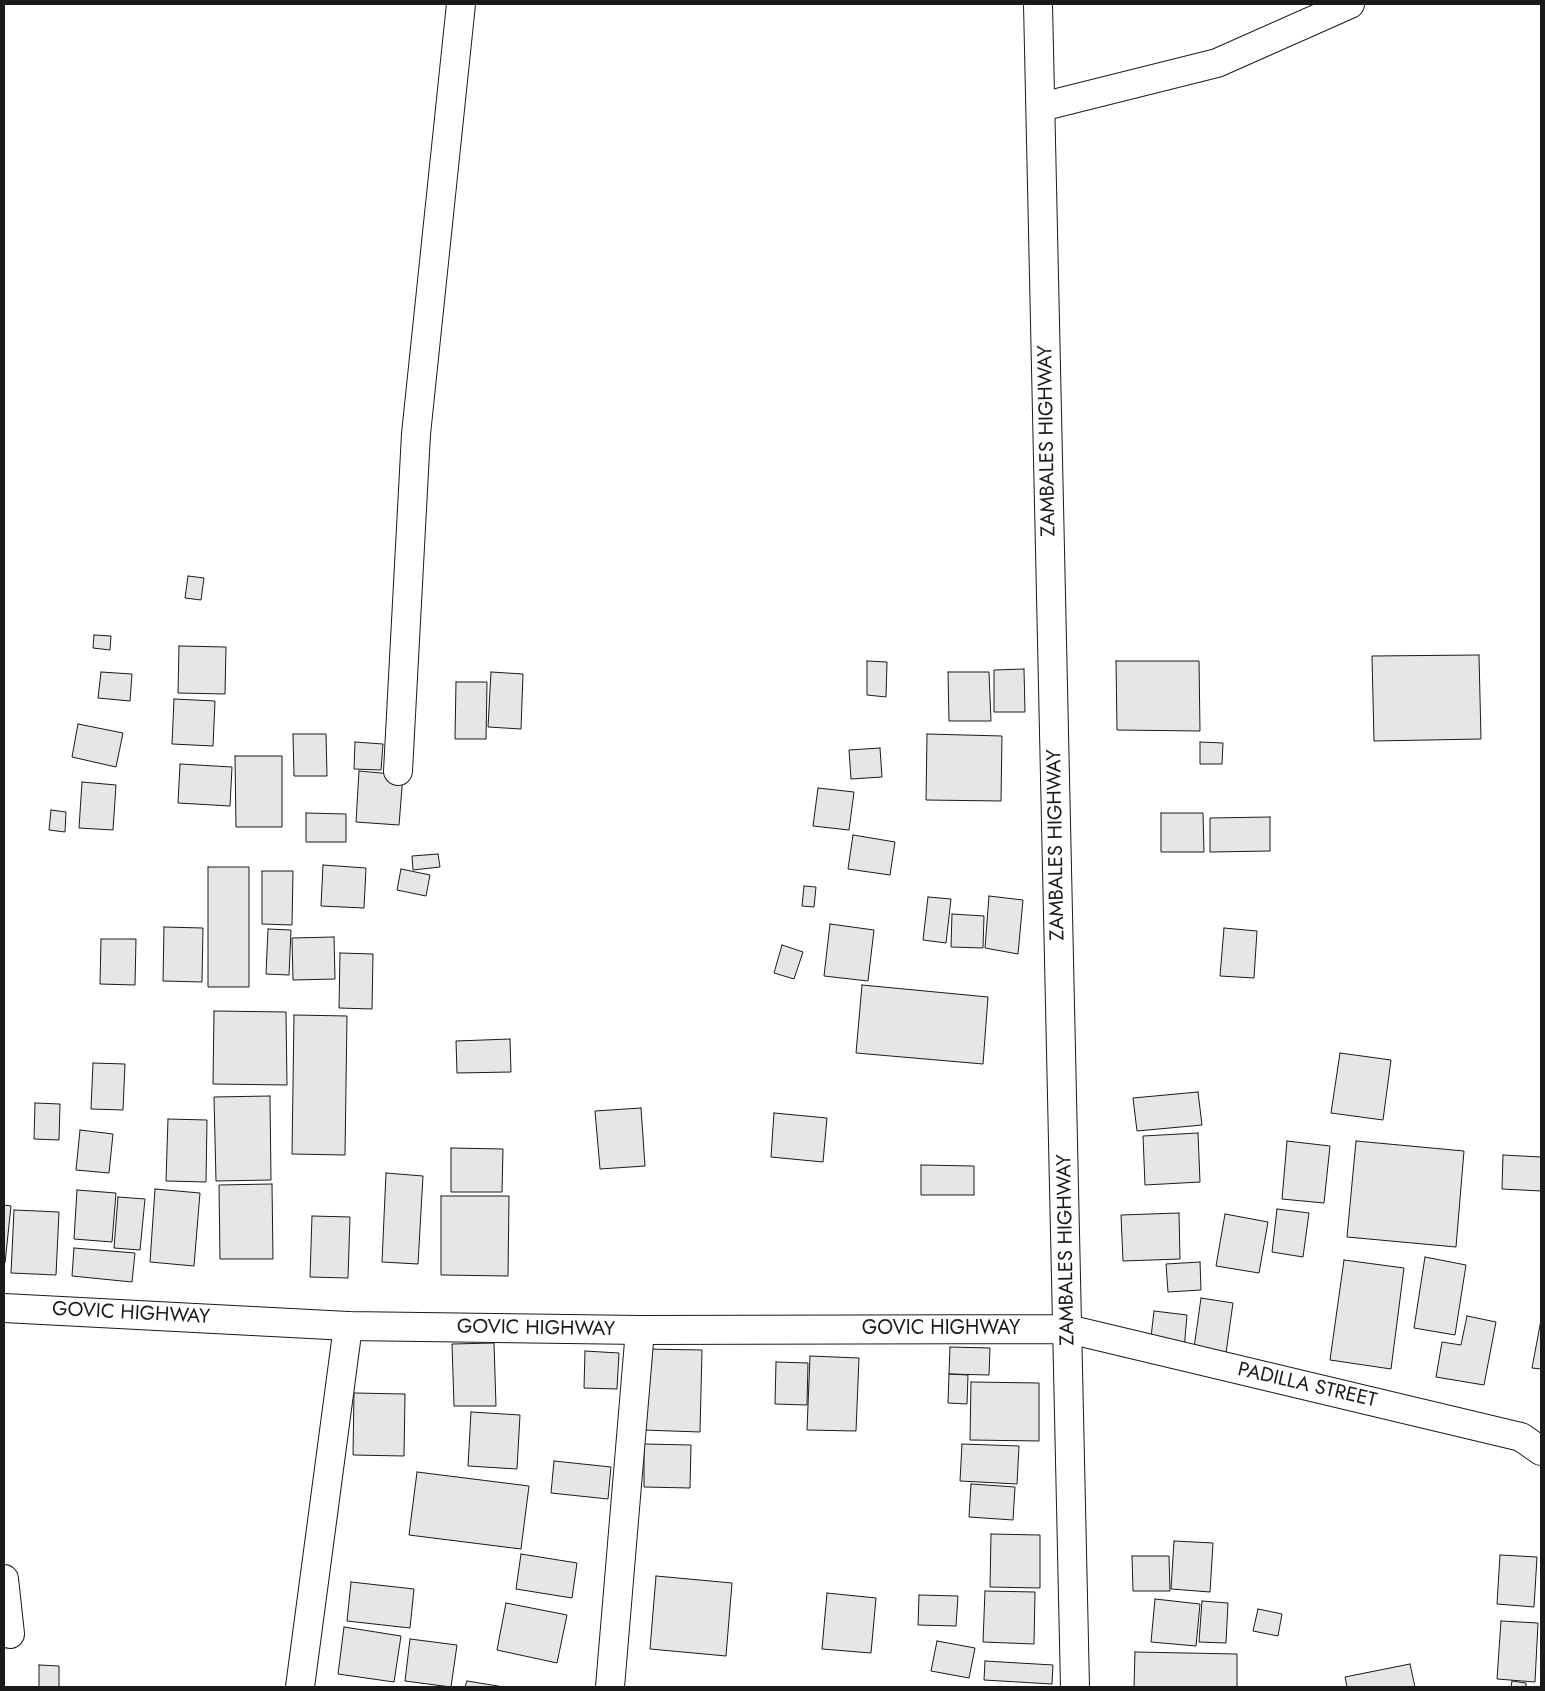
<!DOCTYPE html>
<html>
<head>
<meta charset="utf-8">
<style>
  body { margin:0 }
  #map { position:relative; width:1545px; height:1691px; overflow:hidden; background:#fff; font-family:Jost,sans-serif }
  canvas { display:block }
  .frame { position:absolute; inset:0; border:5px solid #1a1a1a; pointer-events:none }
</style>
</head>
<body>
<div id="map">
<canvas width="1545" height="1691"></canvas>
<div class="frame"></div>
</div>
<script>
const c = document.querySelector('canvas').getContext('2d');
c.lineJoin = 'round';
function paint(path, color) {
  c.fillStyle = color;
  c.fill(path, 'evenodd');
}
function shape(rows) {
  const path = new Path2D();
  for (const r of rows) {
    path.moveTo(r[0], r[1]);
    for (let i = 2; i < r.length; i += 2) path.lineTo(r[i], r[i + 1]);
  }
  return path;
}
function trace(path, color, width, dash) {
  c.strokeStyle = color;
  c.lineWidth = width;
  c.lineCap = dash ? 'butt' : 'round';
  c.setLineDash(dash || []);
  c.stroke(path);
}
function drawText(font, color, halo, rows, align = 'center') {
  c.font = font + ' Jost,sans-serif';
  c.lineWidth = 4;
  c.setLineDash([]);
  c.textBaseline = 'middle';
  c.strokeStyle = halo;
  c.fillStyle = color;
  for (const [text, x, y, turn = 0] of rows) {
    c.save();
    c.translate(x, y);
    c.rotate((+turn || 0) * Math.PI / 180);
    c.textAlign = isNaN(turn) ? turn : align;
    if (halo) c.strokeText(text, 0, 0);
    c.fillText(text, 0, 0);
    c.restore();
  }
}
const building = shape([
  [188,576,204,578,201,600,185,598,188,576],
  [94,635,111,636,110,650,93,648,94,635],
  [179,646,226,647,225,694,178,693,179,646],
  [1479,655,1481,739,1374,741,1372,656,1479,655],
  [867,661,887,662,886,697,867,695,867,661],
  [1116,661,1199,661,1200,731,1117,730,1116,661],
  [1024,669,1025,712,994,712,994,670,1024,669],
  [101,672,132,674,130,701,98,698,101,672],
  [491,672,523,674,521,729,488,727,491,672],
  [948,672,989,672,991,721,949,721,948,672],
  [456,682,487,682,486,739,455,739,456,682],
  [174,699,215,701,213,746,172,744,174,699],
  [78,724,123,733,116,767,72,757,78,724],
  [293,734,326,734,327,776,294,776,293,734],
  [927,734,1002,736,1001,801,926,800,927,734],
  [355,742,383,744,381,770,354,769,355,742],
  [1200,742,1223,743,1222,764,1200,764,1200,742],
  [880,748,882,777,851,779,849,750,880,748],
  [235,756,282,756,282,827,236,827,235,756],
  [180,764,232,767,230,806,178,803,180,764],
  [359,771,403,775,399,825,356,822,359,771],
  [82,782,116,785,113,830,79,828,82,782],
  [818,788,854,792,849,830,813,826,818,788],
  [51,810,66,812,65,832,49,830,51,810],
  [306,813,346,814,346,842,306,842,306,813],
  [1161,813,1203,813,1204,852,1161,852,1161,813],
  [1270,817,1270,851,1210,852,1210,818,1270,817],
  [853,835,895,842,890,875,848,869,853,835],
  [438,854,440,867,413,870,412,856,438,854],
  [323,865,366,868,364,908,321,906,323,865],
  [208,867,249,867,249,987,208,987,208,867],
  [401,869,430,875,426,896,397,890,401,869],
  [262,871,293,871,292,925,262,924,262,871],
  [804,886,816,887,814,907,802,906,804,886],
  [989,896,1023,900,1018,954,985,948,989,896],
  [928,897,951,899,946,943,923,940,928,897],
  [952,914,984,916,983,948,951,947,952,914],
  [830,924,874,930,868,981,824,976,830,924],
  [164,927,203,928,202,982,163,981,164,927],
  [1224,928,1257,931,1254,978,1220,976,1224,928],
  [268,929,291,930,289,975,266,974,268,929],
  [334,937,335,979,293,980,292,938,334,937],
  [101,939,136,939,135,985,100,984,101,939],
  [782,945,803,952,794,979,774,973,782,945],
  [340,953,373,954,372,1009,339,1008,340,953],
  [862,985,988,997,983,1064,856,1053,862,985],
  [214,1011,286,1012,287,1085,213,1084,214,1011],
  [294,1015,347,1016,345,1155,292,1154,294,1015],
  [510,1039,511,1072,457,1073,456,1041,510,1039],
  [1340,1053,1391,1060,1383,1120,1331,1113,1340,1053],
  [93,1063,125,1064,123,1110,91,1109,93,1063],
  [1198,1092,1202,1125,1137,1131,1133,1098,1198,1092],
  [270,1096,271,1180,216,1181,214,1097,270,1096],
  [35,1103,60,1104,59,1140,34,1139,35,1103],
  [641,1108,645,1166,600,1169,595,1111,641,1108],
  [774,1113,827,1118,823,1162,771,1157,774,1113],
  [168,1119,207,1120,206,1182,166,1181,168,1119],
  [80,1130,113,1134,109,1173,76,1170,80,1130],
  [1198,1133,1200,1182,1145,1185,1143,1136,1198,1133],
  [1287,1141,1330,1146,1324,1203,1282,1199,1287,1141],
  [1356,1141,1464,1151,1456,1247,1347,1237,1356,1141],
  [451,1148,503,1149,502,1192,451,1192,451,1148],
  [1503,1155,1541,1157,1541,1191,1502,1189,1503,1155],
  [921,1165,974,1166,974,1195,921,1195,921,1165],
  [386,1173,423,1176,418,1264,382,1262,386,1173],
  [272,1184,273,1259,220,1259,219,1185,272,1184],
  [155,1189,200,1193,194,1266,150,1262,155,1189],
  [77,1190,116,1193,112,1242,74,1239,77,1190],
  [441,1196,509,1196,508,1276,441,1275,441,1196],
  [118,1197,145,1199,140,1250,114,1248,118,1197],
  [4,1205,11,1206,5,1263,4,1263,4,1205],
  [1277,1209,1309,1213,1303,1257,1272,1252,1277,1209],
  [14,1210,59,1212,56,1275,11,1273,14,1210],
  [1179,1213,1180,1259,1123,1261,1121,1215,1179,1213],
  [1225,1214,1268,1222,1259,1273,1216,1266,1225,1214],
  [312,1216,350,1217,348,1278,310,1277,312,1216],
  [74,1248,135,1253,132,1282,72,1276,74,1248],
  [1425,1257,1466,1265,1455,1335,1414,1328,1425,1257],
  [1344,1260,1404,1268,1391,1369,1330,1360,1344,1260],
  [1200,1262,1201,1290,1168,1292,1166,1264,1200,1262],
  [1201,1298,1233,1303,1226,1353,1194,1348,1201,1298],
  [1154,1311,1187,1315,1184,1350,1150,1346,1154,1311],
  [1467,1316,1496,1322,1484,1385,1436,1377,1442,1342,1461,1345,1467,1316],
  [1541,1320,1541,1369,1532,1368,1541,1320],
  [494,1343,496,1406,454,1406,452,1344,494,1343],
  [950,1347,990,1348,989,1375,949,1374,950,1347],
  [645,1349,702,1350,700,1432,643,1430,645,1349],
  [585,1351,619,1353,617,1389,584,1388,585,1351],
  [810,1356,859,1358,856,1431,807,1430,810,1356],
  [776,1362,808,1363,807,1405,775,1404,776,1362],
  [949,1374,968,1375,967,1404,948,1403,949,1374],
  [971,1382,1039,1383,1039,1441,970,1440,971,1382],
  [354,1393,405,1394,404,1456,353,1455,354,1393],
  [471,1412,520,1415,517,1469,468,1466,471,1412],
  [644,1444,691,1445,690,1488,644,1487,644,1444],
  [962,1444,1019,1446,1017,1484,960,1481,962,1444],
  [554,1461,611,1467,608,1499,551,1493,554,1461],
  [417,1472,529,1486,521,1549,409,1535,417,1472],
  [971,1484,1015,1487,1013,1520,969,1517,971,1484],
  [991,1534,1040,1535,1040,1588,990,1587,991,1534],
  [1174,1541,1213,1543,1210,1592,1171,1589,1174,1541],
  [521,1554,577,1563,572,1598,516,1589,521,1554],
  [1500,1555,1537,1557,1534,1607,1497,1604,1500,1555],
  [1132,1556,1169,1556,1170,1591,1133,1591,1132,1556],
  [656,1576,732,1583,726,1656,650,1649,656,1576],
  [351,1582,414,1589,410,1628,347,1621,351,1582],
  [985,1591,1035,1592,1034,1644,983,1642,985,1591],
  [827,1593,876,1598,871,1653,822,1649,827,1593],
  [919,1595,958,1596,956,1626,918,1625,919,1595],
  [1155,1599,1200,1604,1196,1646,1151,1642,1155,1599],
  [1202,1601,1228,1603,1226,1643,1199,1642,1202,1601],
  [506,1603,567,1615,557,1663,497,1650,506,1603],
  [1258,1609,1282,1614,1278,1636,1253,1631,1258,1609],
  [1501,1621,1538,1623,1535,1682,1497,1679,1501,1621],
  [344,1627,401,1636,394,1682,338,1674,344,1627],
  [410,1639,457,1645,451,1687,405,1681,410,1639],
  [937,1641,975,1648,969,1678,931,1671,937,1641],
  [1135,1652,1237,1654,1237,1687,1134,1687,1135,1652],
  [985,1661,1053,1665,1052,1684,984,1680,985,1661],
  [1410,1664,1415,1687,1347,1687,1345,1677,1410,1664],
  [39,1665,59,1666,59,1687,39,1687,39,1665],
  [467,1681,504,1687,465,1687,467,1681],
  [1512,1681,1526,1683,1526,1687,1511,1687,1512,1681]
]);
paint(building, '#e6e6e6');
trace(building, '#1a1a1a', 1);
const minor = shape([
  [1041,107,1217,63,1350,4],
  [398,771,416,434,461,4],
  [1068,1329,1521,1437,1541,1451],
  [4,1579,10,1634],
  [300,1687,348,1326],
  [610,1687,640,1330]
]);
const major = shape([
  [1038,4,1075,1687],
  [4,1308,348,1326,640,1330,1068,1329]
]);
trace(minor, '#1a1a1a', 30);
trace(major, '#1a1a1a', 30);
trace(minor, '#fff', 28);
trace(major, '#fff', 28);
drawText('20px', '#1a1a1a', '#fff', [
  ["ZAMBALES HIGHWAY",1048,441,-91],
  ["ZAMBALES HIGHWAY",1057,845,-91],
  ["ZAMBALES HIGHWAY",1067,1250,-91],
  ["GOVIC HIGHWAY",131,1314,3],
  ["GOVIC HIGHWAY",536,1329,1],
  ["GOVIC HIGHWAY",941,1329],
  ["PADILLA STREET",1307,1386,13]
]);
</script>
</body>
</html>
